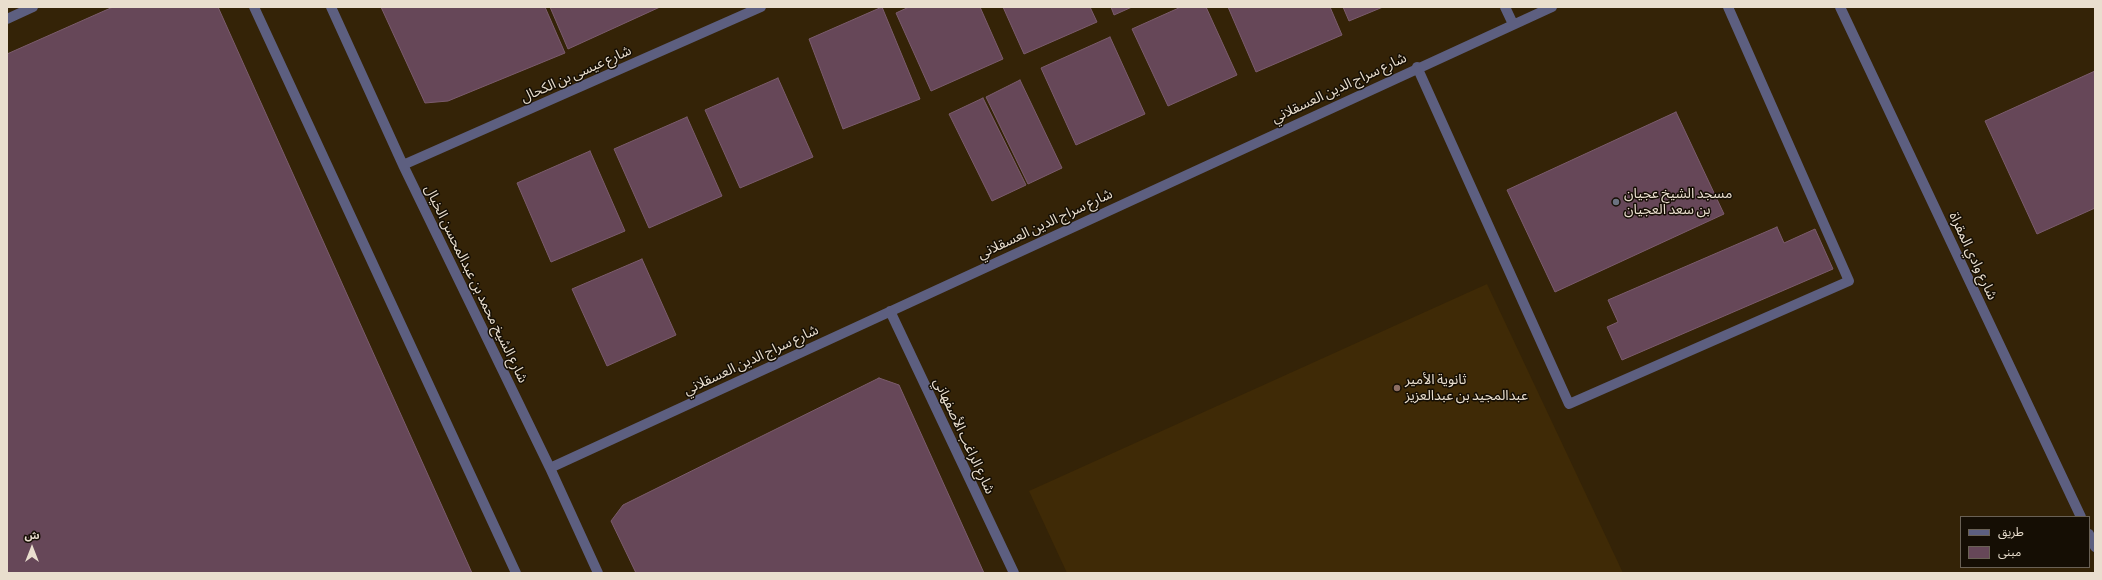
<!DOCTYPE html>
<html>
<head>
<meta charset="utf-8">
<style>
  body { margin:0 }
  #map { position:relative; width:2102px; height:580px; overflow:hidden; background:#342307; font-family:"Alegreya Sans","Noto Sans Arabic",sans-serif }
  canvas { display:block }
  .frame { position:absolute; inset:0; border:8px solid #e9dece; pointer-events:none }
  .legend { position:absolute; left:1960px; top:516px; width:130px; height:52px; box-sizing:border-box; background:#150e04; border:1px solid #6a6155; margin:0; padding:5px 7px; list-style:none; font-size:12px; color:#e9dece }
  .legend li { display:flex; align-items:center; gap:8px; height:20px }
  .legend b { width:20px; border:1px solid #6a6155 }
  .north { position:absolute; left:12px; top:528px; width:40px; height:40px; -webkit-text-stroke:3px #150e04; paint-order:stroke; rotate:0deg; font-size:11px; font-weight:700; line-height:16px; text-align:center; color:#e9dece }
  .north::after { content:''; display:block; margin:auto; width:14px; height:18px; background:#e9dece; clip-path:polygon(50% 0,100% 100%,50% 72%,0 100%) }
</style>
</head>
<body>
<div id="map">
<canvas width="2102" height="580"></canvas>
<div class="frame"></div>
<ul class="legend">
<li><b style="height:5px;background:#5d5f80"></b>طريق</li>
<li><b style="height:11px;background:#664758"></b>مبنى</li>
</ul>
<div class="north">ش</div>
</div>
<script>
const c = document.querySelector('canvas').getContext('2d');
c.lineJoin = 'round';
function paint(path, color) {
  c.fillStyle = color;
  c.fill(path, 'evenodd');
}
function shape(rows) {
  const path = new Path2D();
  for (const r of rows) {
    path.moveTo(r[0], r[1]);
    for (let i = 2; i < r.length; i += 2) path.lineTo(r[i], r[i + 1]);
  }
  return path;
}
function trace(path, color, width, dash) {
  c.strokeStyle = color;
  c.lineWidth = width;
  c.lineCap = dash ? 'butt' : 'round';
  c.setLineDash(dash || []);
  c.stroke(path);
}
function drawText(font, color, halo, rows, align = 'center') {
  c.font = font + ' "Alegreya Sans","Noto Sans Arabic",sans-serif';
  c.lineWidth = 3;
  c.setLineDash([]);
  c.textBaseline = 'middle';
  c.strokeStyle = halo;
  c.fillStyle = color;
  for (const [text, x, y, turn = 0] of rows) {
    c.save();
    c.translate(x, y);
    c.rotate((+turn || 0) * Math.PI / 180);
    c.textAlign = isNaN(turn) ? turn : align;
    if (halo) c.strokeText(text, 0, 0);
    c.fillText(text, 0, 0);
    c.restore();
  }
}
paint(shape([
  [1487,284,1623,573,1067,573,1029,491]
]), '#3f2a06');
const building = shape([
  [113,7,218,7,472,573,7,573,7,54,113,7],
  [381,7,545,7,565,53,448,101,425,103,381,7],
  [550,7,660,7,568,49,550,7],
  [882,7,920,99,843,129,809,39,882,7],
  [909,7,980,7,1003,59,931,91,896,13,909,7],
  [1003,7,1090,7,1097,22,1024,54,1003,7],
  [1111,7,1132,7,1114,15,1111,7],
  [1181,7,1206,7,1237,75,1168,106,1132,29,1181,7],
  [1228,7,1330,7,1342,35,1256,72,1228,7],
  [1343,7,1383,7,1349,21,1343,7],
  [1110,37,1145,114,1076,145,1041,68,1110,37],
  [2095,71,2095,208,2037,234,1985,121,2095,71],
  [778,78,813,157,740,188,705,110,778,78],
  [1020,80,1062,168,1028,184,986,97,1020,80],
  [983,98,1026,185,992,201,949,114,983,98],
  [1676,112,1724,214,1555,292,1507,190,1676,112],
  [687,117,722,196,649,228,614,149,687,117],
  [590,151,625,231,551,262,517,183,590,151],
  [1777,227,1784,243,1815,229,1833,269,1622,360,1607,327,1618,322,1608,300,1777,227],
  [642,259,676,335,607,366,572,289,642,259],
  [879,378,899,385,984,573,636,573,611,521,623,505,879,378]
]);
paint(building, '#664758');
trace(building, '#7b5c6d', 1);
trace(shape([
  [1417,67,1569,404,1849,281,1728,7]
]), '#5d5f80', 10);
trace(shape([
  [254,7,516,573],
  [331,7,403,165,550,468,598,573],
  [1505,7,1513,24],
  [1840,7,2081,517],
  [7,19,33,7],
  [403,165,761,7],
  [890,311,1014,573],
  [550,468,1552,7],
  [2089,534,2095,547]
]), '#5d5f80', 10);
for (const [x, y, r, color] of [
  [1616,202,4,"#6b7280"],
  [1397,388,4,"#8d6e63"]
]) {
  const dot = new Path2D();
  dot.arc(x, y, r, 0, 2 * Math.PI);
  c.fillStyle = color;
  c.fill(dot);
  trace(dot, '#150e04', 1.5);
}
drawText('14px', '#e9dece', '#150e04', [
  ["شارع عيسى بن الكحال",576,74,-24],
  ["شارع سراج الدين العسقلاني",1339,88,-25],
  ["شارع سراج الدين العسقلاني",1045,224,-25],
  ["شارع وادي المقراة",1973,256,65],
  ["شارع الشيخ محمد بن عبدالمحسن الخيال",476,284,64],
  ["شارع سراج الدين العسقلاني",751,360,-25],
  ["شارع الراغب الأصفهاني",964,436,65]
]);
drawText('14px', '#e9dece', '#150e04', [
  ["مسجد الشيخ عجيان",1624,194],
  ["بن سعد العجيان",1624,210],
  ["ثانوية الأمير",1405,380],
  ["عبدالمجيد بن عبدالعزيز",1405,396]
], 'left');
</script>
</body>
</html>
